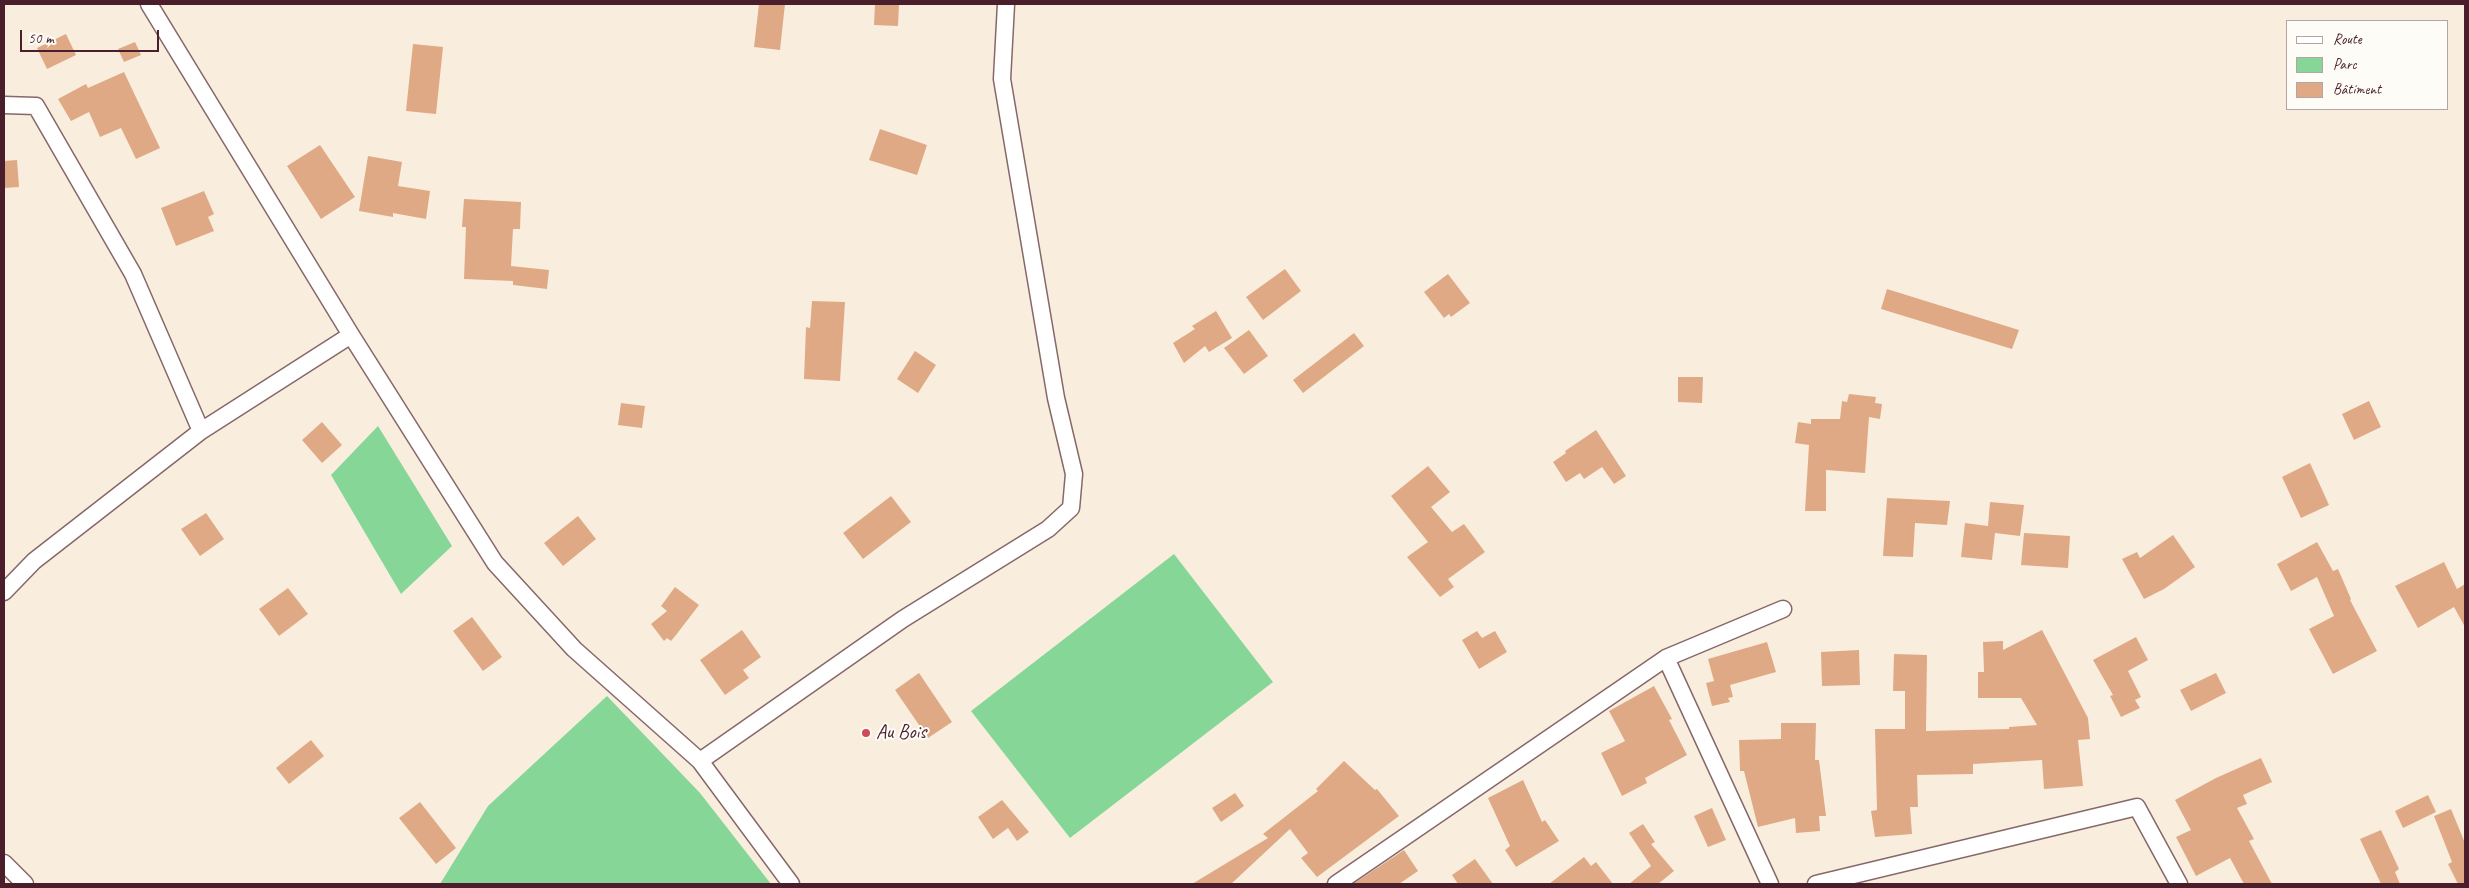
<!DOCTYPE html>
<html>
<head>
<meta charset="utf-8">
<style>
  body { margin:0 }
  #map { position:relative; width:2469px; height:888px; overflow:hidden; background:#f9eedd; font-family:Caveat,sans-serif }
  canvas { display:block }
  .frame { position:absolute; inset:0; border:5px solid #4a1f2b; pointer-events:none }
  .legend { position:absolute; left:2286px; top:20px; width:162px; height:90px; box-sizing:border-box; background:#fdfcf7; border:1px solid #b5a4a5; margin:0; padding:6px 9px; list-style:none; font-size:15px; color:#4a1f2b }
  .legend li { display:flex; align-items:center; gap:10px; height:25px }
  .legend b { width:25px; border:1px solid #b5a4a5 }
  .scale { position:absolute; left:20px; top:30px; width:139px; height:22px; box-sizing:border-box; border:2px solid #4a1f2b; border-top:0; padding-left:6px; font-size:15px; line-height:18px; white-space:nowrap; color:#4a1f2b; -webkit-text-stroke:4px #fdfcf7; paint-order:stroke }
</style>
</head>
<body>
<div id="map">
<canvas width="2469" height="888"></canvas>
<div class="frame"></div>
<ul class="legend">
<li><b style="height:6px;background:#fff"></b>Route</li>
<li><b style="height:14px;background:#86d797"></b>Parc</li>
<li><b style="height:14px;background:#e0a986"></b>Bâtiment</li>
</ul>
<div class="scale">50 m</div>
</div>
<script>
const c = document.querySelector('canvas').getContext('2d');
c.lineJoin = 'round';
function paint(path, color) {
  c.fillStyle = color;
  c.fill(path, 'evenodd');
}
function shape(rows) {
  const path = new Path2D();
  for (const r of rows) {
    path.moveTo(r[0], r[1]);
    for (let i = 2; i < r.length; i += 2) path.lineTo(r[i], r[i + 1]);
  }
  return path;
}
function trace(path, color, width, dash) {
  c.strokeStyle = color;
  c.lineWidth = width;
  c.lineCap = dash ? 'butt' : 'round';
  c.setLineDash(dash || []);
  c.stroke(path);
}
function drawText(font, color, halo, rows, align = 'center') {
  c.font = font + ' Caveat,sans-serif';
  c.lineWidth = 4;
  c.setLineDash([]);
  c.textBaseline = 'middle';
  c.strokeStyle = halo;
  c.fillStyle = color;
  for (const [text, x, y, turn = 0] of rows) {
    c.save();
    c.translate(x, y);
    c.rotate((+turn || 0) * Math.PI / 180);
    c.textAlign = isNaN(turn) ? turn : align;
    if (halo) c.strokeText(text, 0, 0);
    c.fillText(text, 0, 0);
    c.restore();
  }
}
paint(shape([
  [378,426,452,546,401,594,331,475],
  [1174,554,1273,682,1070,838,971,711],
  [607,696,700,793,771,884,440,884,488,806]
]), '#86d797');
paint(shape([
  [759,4,785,4,780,50,754,47],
  [875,4,899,4,898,26,874,25],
  [66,34,76,55,47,69,37,48],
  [135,42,141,55,124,62,118,49],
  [413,44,443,47,436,114,406,111],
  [124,72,160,148,136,159,121,128,100,137,89,112,71,121,58,99,86,84,88,88],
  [880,129,927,145,917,175,869,160],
  [320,145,355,197,321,219,287,166],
  [368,156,402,162,398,186,430,191,426,219,393,213,393,217,359,211],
  [17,160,19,187,4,188,4,161],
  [204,191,214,214,208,217,214,231,176,246,161,208],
  [464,199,521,202,520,229,513,229,511,266,549,270,547,289,513,285,513,281,464,279,466,227,462,227],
  [1285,269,1301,291,1263,320,1246,297],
  [1448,274,1470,303,1451,317,1449,314,1444,318,1424,292],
  [1887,289,2019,330,2012,349,1881,309],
  [812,301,845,302,840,381,804,379,806,327,810,328],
  [1216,311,1232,338,1209,352,1205,346,1184,363,1173,343,1195,329,1192,326],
  [1249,330,1268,356,1244,374,1224,348],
  [1354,333,1364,346,1303,393,1293,380],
  [915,351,936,365,918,393,897,379],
  [1678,377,1703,377,1702,403,1678,402],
  [1849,394,1876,397,1875,403,1882,404,1880,419,1869,417,1865,473,1826,470,1826,511,1805,511,1809,445,1795,443,1798,422,1811,424,1811,419,1840,419,1842,401,1847,402],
  [2369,401,2381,427,2354,440,2342,414],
  [621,403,645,406,642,428,618,425],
  [322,422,342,445,322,463,302,440],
  [1596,430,1626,476,1614,484,1602,467,1584,479,1580,473,1566,482,1553,462,1566,453,1565,451],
  [2310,463,2329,505,2301,518,2282,477],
  [1428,466,1450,492,1431,507,1452,532,1464,524,1485,552,1448,579,1454,587,1440,597,1407,557,1428,542,1391,496],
  [891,496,911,522,863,559,843,533],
  [1887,498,1950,501,1947,525,1915,523,1913,557,1883,556],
  [1990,502,2024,505,2020,536,1995,533,1992,560,1961,557,1965,523,1988,526],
  [206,513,224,539,200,556,181,529],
  [578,516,596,539,563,566,544,543],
  [2024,533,2070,536,2068,568,2021,565],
  [2173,535,2195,567,2164,589,2144,599,2122,559,2137,552,2140,558],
  [2317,542,2333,571,2338,569,2351,599,2350,600,2377,651,2333,674,2309,629,2334,616,2317,577,2291,591,2277,564],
  [2444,562,2457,589,2465,584,2465,627,2454,607,2418,628,2395,586],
  [675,587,699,605,676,635,671,641,667,638,664,641,651,624,667,611,661,606],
  [288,588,308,614,279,636,259,609],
  [472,617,502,657,483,671,453,631],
  [742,630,761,657,743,670,749,678,725,695,700,660],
  [2042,630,2088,718,2090,739,2078,740,2083,786,2044,789,2042,760,1973,764,1973,774,1917,775,1918,807,1910,807,1912,834,1875,837,1871,811,1877,810,1875,729,1905,729,1905,691,1893,691,1894,654,1927,655,1926,731,2009,729,2009,727,2037,725,2021,698,1978,698,1978,672,1984,672,1983,642,2003,641,2003,650],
  [1477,631,1482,638,1495,631,1507,652,1479,669,1462,640],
  [2136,637,2148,660,2128,671,2141,697,2135,700,2140,708,2121,717,2110,696,2113,695,2093,660],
  [1767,642,1776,672,1730,685,1733,697,1728,698,1730,702,1712,706,1706,683,1714,681,1708,659],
  [1859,650,1860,685,1822,686,1821,652],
  [919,673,952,722,928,738,895,690],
  [2216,673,2226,693,2191,711,2180,690],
  [1654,686,1672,719,1669,720,1687,755,1645,778,1647,783,1622,796,1601,753,1625,741,1609,711],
  [1781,723,1816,723,1815,760,1819,760,1826,816,1819,816,1820,831,1796,833,1795,818,1758,827,1744,771,1740,771,1739,740,1781,739],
  [311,740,324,756,289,784,276,768],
  [2261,758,2272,782,2243,795,2247,804,2237,808,2254,839,2249,841,2272,884,2244,884,2230,858,2196,876,2176,837,2191,830,2175,800,2216,778],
  [1344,761,1375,790,1377,789,1399,816,1317,877,1301,858,1308,853,1290,829,1231,884,1192,884,1268,838,1263,834,1318,791,1316,789],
  [1523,780,1542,822,1545,820,1559,841,1516,867,1505,850,1510,846,1488,798],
  [1235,793,1244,806,1221,822,1212,808],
  [2428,795,2436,812,2403,828,2395,811],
  [1002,800,1029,832,1017,841,1008,828,993,839,978,817],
  [420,802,456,848,436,864,399,818],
  [1712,808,1726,840,1708,847,1694,816],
  [2451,809,2465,843,2465,884,2458,884,2448,864,2452,862,2434,816],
  [1643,824,1655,842,1651,844,1674,871,1658,884,1629,884,1651,866,1629,833],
  [2381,830,2399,869,2395,872,2400,884,2381,884,2360,839],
  [1404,850,1418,871,1399,884,1353,884],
  [1584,857,1591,866,1596,862,1613,884,1549,884],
  [1475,859,1493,884,1458,884,1452,875]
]), '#e0a986');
const street = shape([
  [149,4,351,335,495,563,574,649,700,761,791,884],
  [4,105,36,106,133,274,201,431],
  [4,592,34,561,201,431,351,335],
  [1666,658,1770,884],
  [700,761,903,619,1048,529,1071,508,1074,474,1056,398,1002,79,1006,4],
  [4,863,25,884],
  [1336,884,1666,658,1783,609],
  [1816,884,2137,807,2179,884]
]);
trace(street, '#876769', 19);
trace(street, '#fff', 16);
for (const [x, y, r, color] of [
  [866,733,5,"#d1495b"]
]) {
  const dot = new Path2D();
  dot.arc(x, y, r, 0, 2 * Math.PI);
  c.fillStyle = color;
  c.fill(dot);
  trace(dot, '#fdfcf7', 2);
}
drawText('20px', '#4a1f2b', '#fdfcf7', [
  ["Au Bois",876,733]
], 'left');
</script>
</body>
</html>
